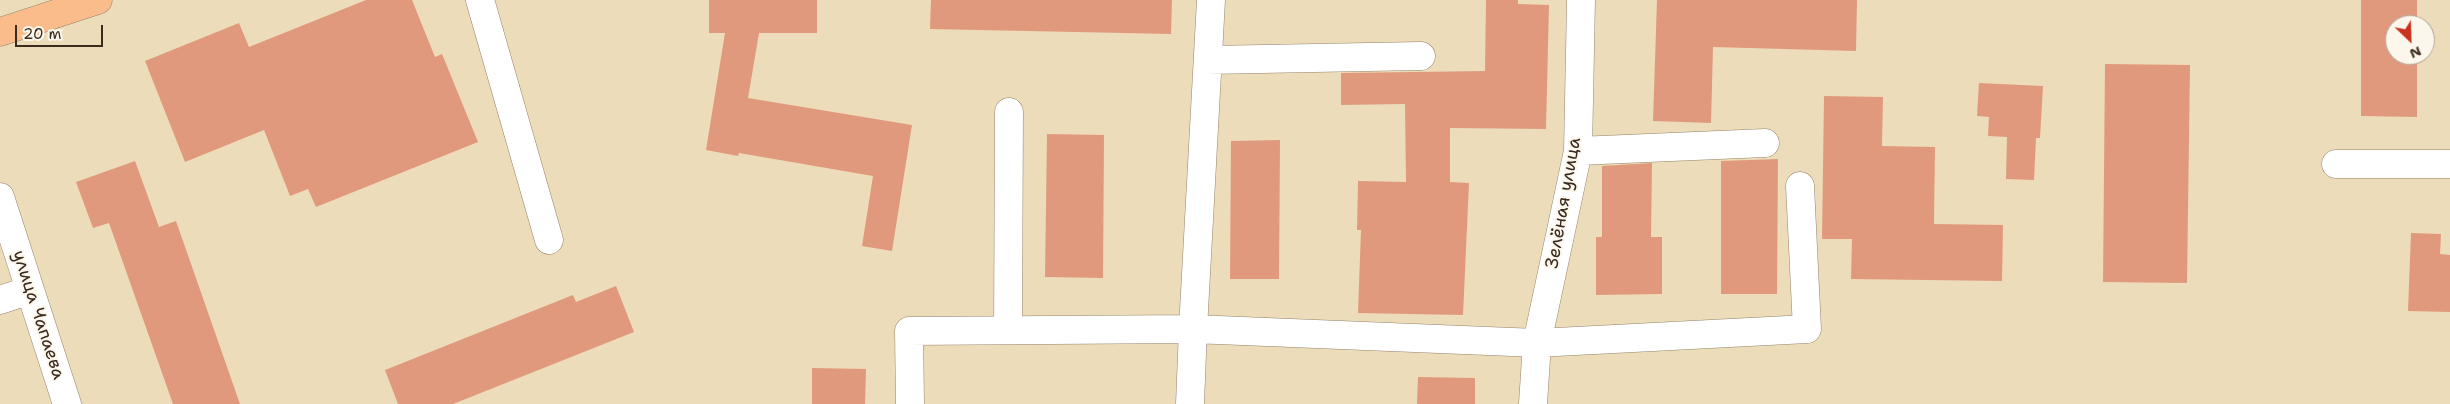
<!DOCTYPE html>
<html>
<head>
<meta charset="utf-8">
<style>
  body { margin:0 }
  #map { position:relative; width:2450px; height:404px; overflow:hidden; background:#eddcb9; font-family:"Shantell Sans",sans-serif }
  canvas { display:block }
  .north { position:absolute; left:2385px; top:15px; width:50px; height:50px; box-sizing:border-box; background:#fbf7ec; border:1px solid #aea59a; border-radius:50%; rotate:156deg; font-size:14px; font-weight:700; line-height:20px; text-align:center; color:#3b2a1e }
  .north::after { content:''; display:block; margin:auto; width:18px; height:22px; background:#c8321e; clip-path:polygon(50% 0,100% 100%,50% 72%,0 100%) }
  .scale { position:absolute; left:15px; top:25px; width:88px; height:22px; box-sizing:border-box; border:2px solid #3b2a1e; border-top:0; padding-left:6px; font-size:15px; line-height:18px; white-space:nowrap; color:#3b2a1e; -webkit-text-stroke:4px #fbf7ec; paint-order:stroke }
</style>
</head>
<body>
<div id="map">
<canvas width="2450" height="404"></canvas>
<div class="north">N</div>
<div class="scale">20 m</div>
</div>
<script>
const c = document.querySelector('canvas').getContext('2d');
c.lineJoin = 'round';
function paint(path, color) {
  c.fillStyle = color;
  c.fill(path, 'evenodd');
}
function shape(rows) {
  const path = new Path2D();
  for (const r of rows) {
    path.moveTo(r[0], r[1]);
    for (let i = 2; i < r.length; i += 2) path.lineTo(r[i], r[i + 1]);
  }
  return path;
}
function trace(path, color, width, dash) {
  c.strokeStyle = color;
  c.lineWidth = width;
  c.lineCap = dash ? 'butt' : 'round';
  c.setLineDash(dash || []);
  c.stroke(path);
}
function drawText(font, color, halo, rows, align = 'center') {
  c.font = font + ' "Shantell Sans",sans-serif';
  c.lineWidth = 4;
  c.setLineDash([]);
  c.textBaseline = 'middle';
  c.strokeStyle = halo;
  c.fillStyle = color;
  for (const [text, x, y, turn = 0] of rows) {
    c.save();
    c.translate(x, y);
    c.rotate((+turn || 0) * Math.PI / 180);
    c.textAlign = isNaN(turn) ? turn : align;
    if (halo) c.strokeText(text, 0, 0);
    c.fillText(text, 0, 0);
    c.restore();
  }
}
paint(shape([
  [366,0,412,0,435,57,442,54,478,142,316,207,308,189,290,196,264,130,185,162,145,61,239,23,249,47],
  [709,0,817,0,817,33,759,33,748,98,912,125,892,251,862,246,873,176,739,153,738,156,706,150,725,33,709,33],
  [931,0,1172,0,1171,34,930,29],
  [1486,0,1518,0,1518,4,1549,5,1546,129,1450,128,1450,182,1469,183,1463,315,1358,313,1361,230,1357,230,1358,181,1406,182,1405,104,1341,105,1341,73,1485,71],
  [1657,0,1857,0,1856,51,1713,47,1711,123,1653,121],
  [2361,0,2417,0,2417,25,2395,25,2395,55,2417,55,2417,117,2361,116],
  [2105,64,2190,65,2187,283,2103,282],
  [1979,83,2043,86,2040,138,2036,138,2034,180,2006,179,2007,137,1988,136,1989,117,1977,116],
  [1824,96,1883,97,1882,146,1935,147,1934,224,2003,225,2002,281,1851,279,1852,239,1822,239],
  [1047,134,1104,135,1103,278,1045,277],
  [1280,140,1279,279,1230,279,1231,141],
  [1778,159,1777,294,1721,294,1721,161],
  [135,161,159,227,176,221,240,404,173,404,109,223,93,228,76,182],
  [1652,163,1651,237,1662,237,1662,294,1596,295,1596,237,1602,237,1602,166],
  [2411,233,2441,234,2440,254,2450,255,2450,312,2408,311],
  [616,286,634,332,453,404,398,404,385,370,573,295,576,302],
  [812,368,866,369,865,404,812,404],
  [1418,377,1475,378,1475,404,1417,404]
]), '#e1997e');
const minor = shape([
  [480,0,549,240],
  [1211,0,1193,329,1537,343,1807,329,1800,186],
  [1208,60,1421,56],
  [1578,151,1765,143],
  [2336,164,2450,164],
  [0,197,67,404],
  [0,300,30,290],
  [1008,330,1009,112],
  [910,404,909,331,1193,329,1190,404],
  [1533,404,1537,343,1578,151,1581,0]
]);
const major = shape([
  [0,32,98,0]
]);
trace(minor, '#94836c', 29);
trace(major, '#94836c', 29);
trace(minor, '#fff', 28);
trace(major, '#fabc8b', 28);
drawText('18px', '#3b2a1e', '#fbf7ec', [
  ["Зелёная улица",1564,203,-80],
  ["улица Чапаева",38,315,72]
]);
</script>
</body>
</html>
